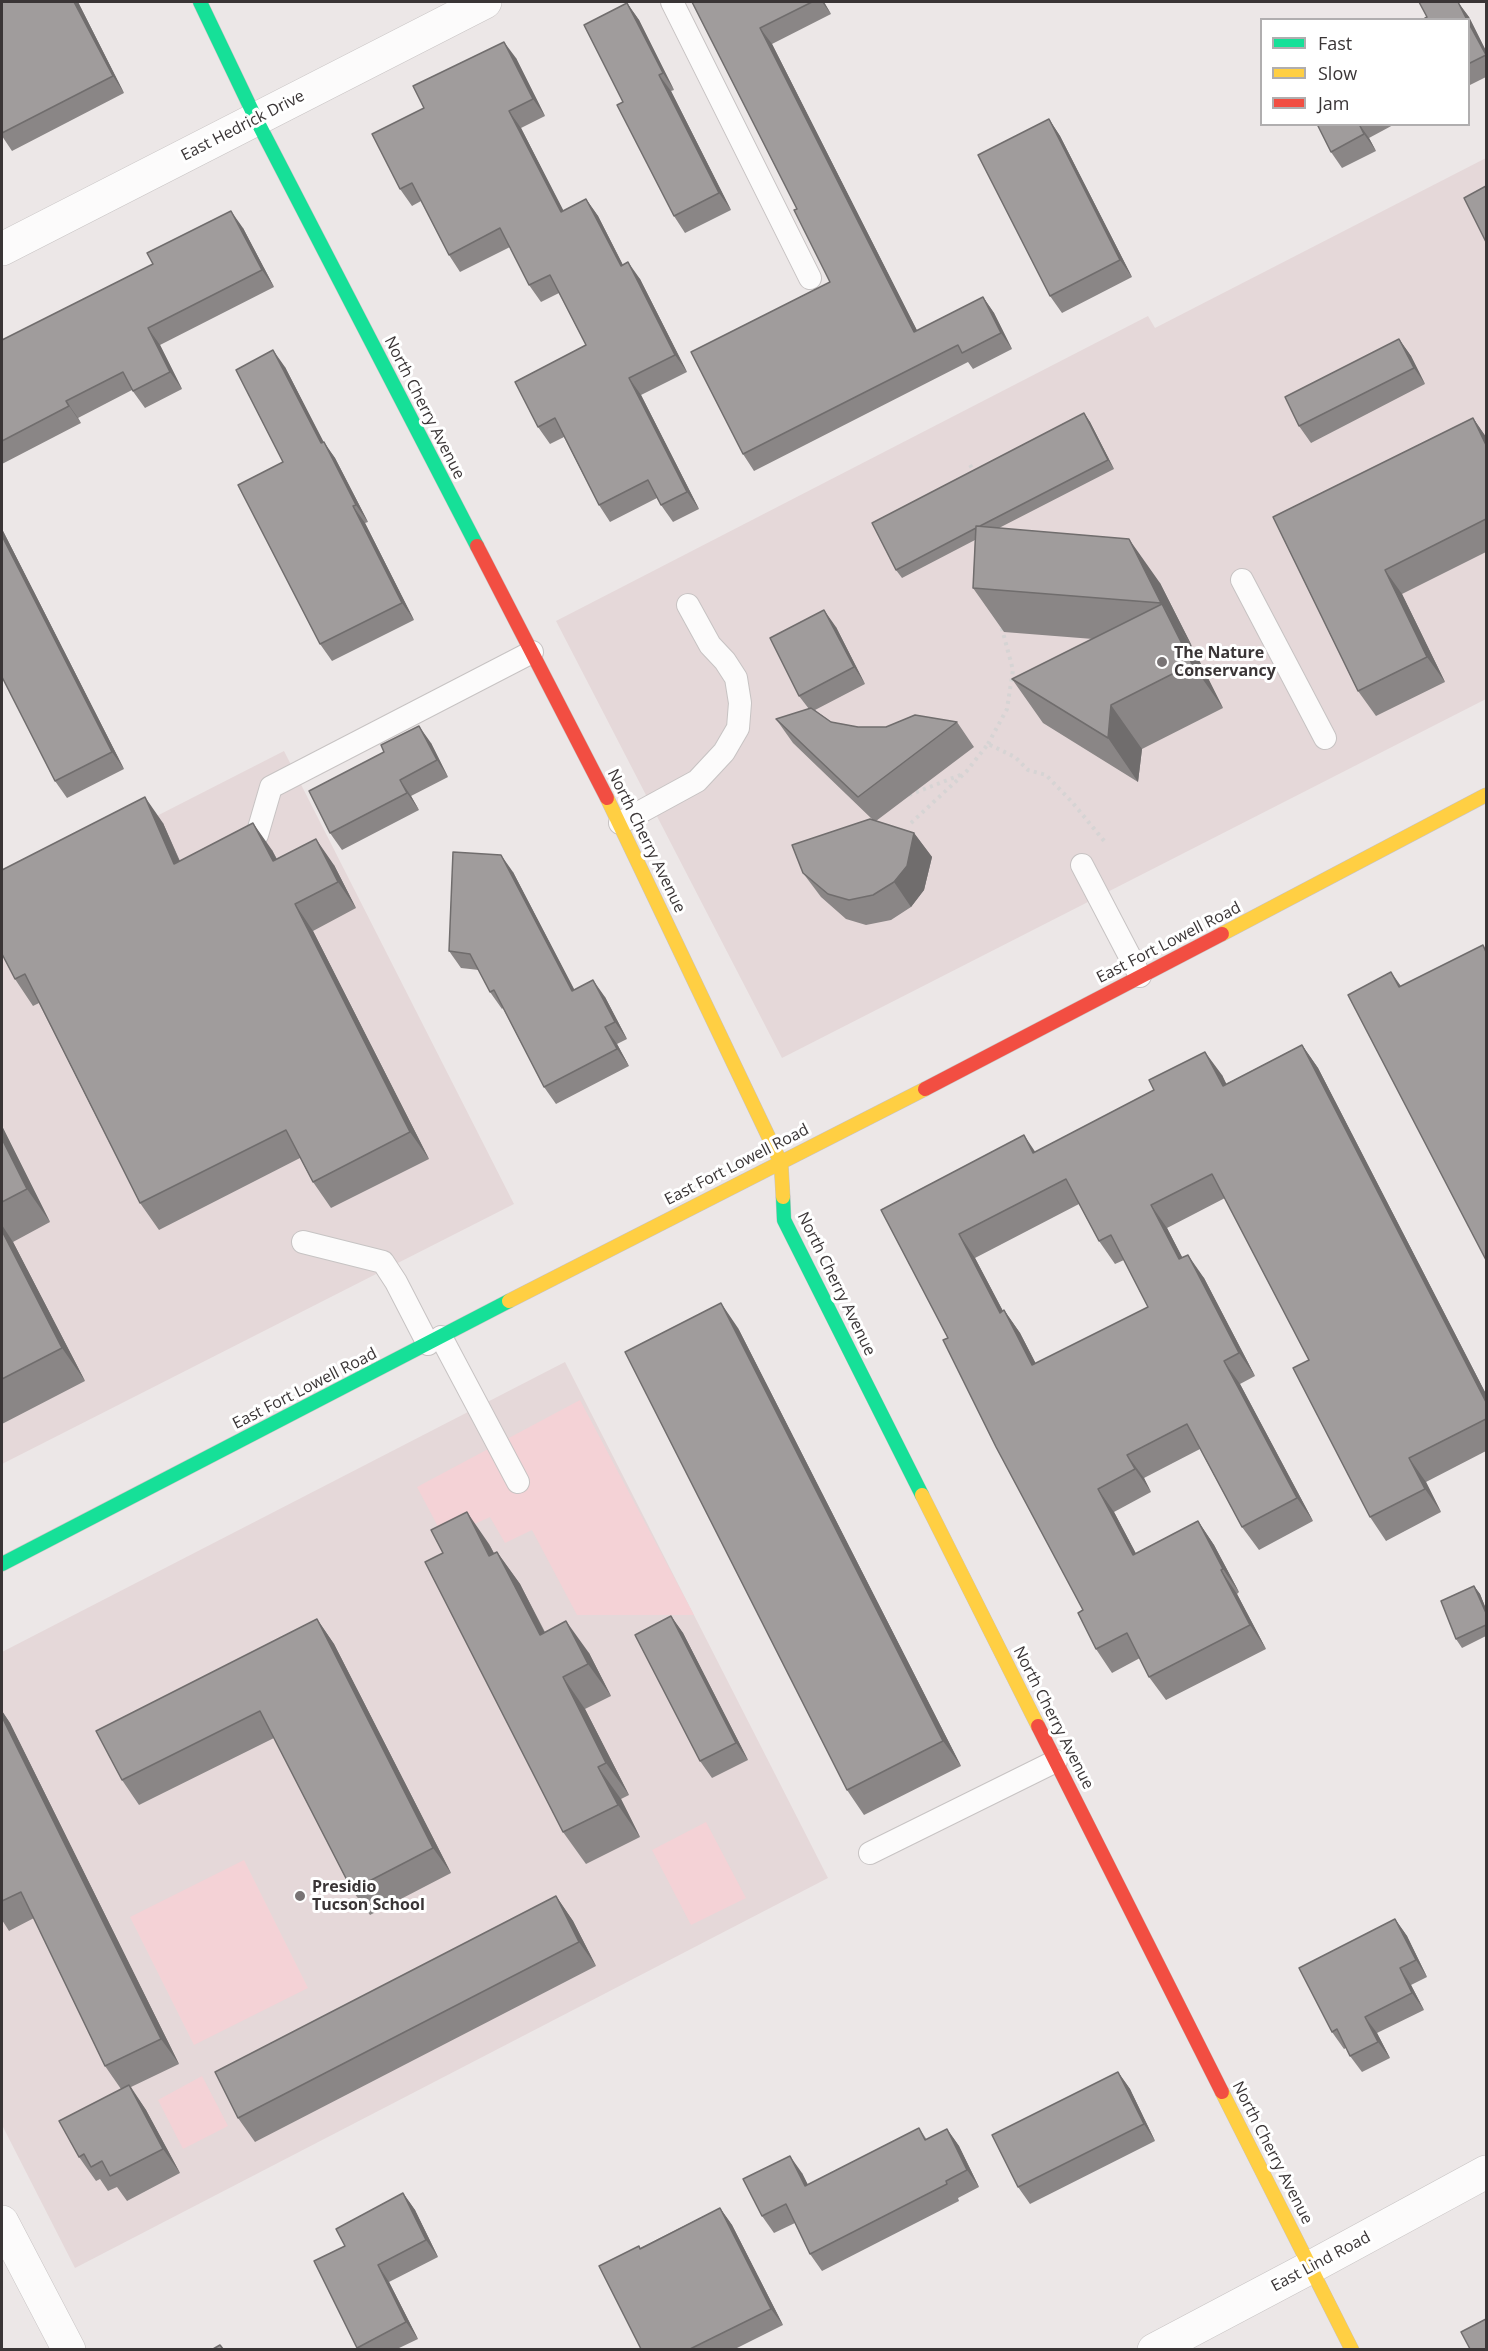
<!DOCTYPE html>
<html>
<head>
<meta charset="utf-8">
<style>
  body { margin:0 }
  #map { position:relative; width:1488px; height:2351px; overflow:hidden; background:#ece7e7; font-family:"Open Sans",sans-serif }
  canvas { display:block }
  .frame { position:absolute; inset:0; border:3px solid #3a3536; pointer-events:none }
  .legend { position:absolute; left:1260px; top:18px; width:210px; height:108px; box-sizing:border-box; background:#fff; border:2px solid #b0aeaf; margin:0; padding:8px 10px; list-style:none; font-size:18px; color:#3a3536 }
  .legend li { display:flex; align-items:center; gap:12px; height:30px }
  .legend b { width:30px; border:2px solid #b0aeaf }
</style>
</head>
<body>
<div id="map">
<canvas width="1488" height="2351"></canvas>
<div class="frame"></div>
<ul class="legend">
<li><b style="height:8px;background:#16e098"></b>Fast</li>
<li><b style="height:8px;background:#ffcf43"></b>Slow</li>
<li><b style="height:8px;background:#f24e42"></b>Jam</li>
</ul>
</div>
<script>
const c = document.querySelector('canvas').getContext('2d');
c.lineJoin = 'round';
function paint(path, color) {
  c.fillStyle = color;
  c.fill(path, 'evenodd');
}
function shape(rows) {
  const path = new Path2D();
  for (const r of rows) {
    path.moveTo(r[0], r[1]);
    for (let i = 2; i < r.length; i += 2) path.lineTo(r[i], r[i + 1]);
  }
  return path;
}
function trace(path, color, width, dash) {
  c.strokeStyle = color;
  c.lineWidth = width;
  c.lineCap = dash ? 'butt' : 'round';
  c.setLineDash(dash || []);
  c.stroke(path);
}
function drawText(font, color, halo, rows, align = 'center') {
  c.font = font + ' "Open Sans",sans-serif';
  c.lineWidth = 6;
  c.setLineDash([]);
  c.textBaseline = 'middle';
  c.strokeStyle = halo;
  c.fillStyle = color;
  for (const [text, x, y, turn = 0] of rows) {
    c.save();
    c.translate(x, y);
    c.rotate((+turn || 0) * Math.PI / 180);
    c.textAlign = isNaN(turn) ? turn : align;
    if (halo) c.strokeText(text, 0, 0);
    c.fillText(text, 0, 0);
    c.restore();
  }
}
paint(shape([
  [1486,158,1486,699,782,1058,556,621,1148,316,1155,328],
  [284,751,514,1204,2,1464,2,895],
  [565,1362,828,1878,75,2268,2,2125,2,1652]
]), '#e5d8d9');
paint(shape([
  [580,1400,694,1615,577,1615,532,1530,505,1543,490,1517,444,1538,417,1487],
  [706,1822,746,1898,691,1925,652,1850],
  [244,1860,308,1988,194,2045,130,1917],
  [202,2076,228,2126,183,2149,158,2100]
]), '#f4d2d6');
const lane = shape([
  [672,2,810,278],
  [1242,580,1325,738],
  [620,823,697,781,724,752,738,728,740,703,736,678,725,661,710,645,688,605],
  [257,835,271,787,532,652],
  [1082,865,1140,976],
  [303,1242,383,1262,396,1282,428,1344],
  [441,1337,518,1482],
  [870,1853,1056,1761]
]);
const street = shape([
  [2,249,485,2],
  [2,2222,69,2350],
  [1154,2350,1311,2267,1486,2172]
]);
const fast = shape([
  [200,2,256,119,477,546],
  [783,1197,784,1220,922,1495],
  [2,1564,509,1301]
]);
const slow = shape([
  [607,798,781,1163,783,1197],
  [1222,934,1486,795],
  [509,1301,925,1089],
  [922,1495,1038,1726],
  [1222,2092,1352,2350]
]);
const jam = shape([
  [477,546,607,798],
  [925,1089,1222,934],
  [1038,1726,1222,2092]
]);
trace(lane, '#c7c3c3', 24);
trace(street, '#c7c3c3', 34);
trace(fast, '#c7c3c3', 15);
trace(slow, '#c7c3c3', 15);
trace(jam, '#c7c3c3', 15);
trace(shape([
  [970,465,975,473],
  [988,744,1007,709,1013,670,1001,625],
  [909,795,963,774],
  [911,823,966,772,988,744,1015,757,1028,770,1046,775,1072,802,1105,842]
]), '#d6d4d4', 4, [3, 4.5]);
trace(lane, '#fcfbfb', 22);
trace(street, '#fcfbfb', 33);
trace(fast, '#16e098', 14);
trace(slow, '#ffcf43', 14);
trace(jam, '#f24e42', 14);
paint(shape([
  [2,2,78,2,124,93,12,151,2,136],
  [692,2,824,2,831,14,772,44,917,331,983,297,994,313,1012,349,973,369,968,362,754,471,743,454,830,282,797,209],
  [627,3,639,20,674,90,671,91,731,210,685,233,674,216,623,102],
  [1459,4,1469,17,1486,51,1486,77,1468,86,1468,20,1427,17],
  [516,58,545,116,521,128,563,211,586,199,598,216,623,265,640,279,687,372,641,395,699,509,673,522,661,505,657,498,610,522,599,505,564,437,550,444,538,427,586,345,559,293,541,302,529,285,510,247,460,272,449,255,421,201,412,206,400,189],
  [1049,119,1060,136,1132,277,1062,313,1050,296],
  [1317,124,1395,124,1369,138,1376,151,1342,168,1331,152],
  [243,228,274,287,160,345,182,389,145,408,132,390,78,418,81,423,2,464,2,340],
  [1399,339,1411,356,1425,384,1311,443,1299,426],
  [285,367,323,442,335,458,368,522,365,523,414,620,332,661,320,644,283,462],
  [1084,413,1090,422,1114,469,999,528,1160,583,1223,708,1142,749,1138,782,1043,723,1012,679,1093,639,1004,632,973,588,975,540,902,578,896,570],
  [1473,418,1486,437,1486,552,1402,594,1445,682,1376,716,1358,691,1273,517],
  [2,529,124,769,67,798,55,781],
  [836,627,865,684,815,710,831,722,858,727,886,727,957,722,974,747,876,821,914,833,932,857,924,890,911,907,891,920,866,925,846,919,821,897,803,873,873,820,793,743,776,719,809,709,799,696],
  [431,743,448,777,411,796,419,810,342,850,330,833],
  [163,823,180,861,272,850,277,859,334,865,356,908,313,931,429,1159,331,1208,313,1182,300,1158,159,1230,140,1203,39,1003,33,1006,15,979],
  [513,872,574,990,605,997,627,1039,617,1044,629,1066,556,1104,544,1087,503,1008,502,1009,490,992,479,970,461,968,449,951],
  [1302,1045,1318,1068,1486,1394,1486,1451,1426,1482,1441,1512,1386,1541,1370,1517,1309,1360,1225,1198,1167,1228,1182,1257,1204,1278,1255,1376,1240,1384,1313,1521,1259,1550,1242,1527,1200,1449,1144,1478,1151,1492,1114,1512,1136,1554,1198,1521,1214,1545,1239,1592,1237,1594,1266,1649,1166,1700,1149,1677,1140,1658,1112,1673,1096,1649,1083,1610,948,1338,881,1210,1036,1152,1222,1075,1226,1084],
  [1079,1204,1099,1241,1115,1264,1124,1260,1148,1307,1036,1364,1020,1333,1004,1310,1003,1311,975,1258],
  [2,1126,50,1222,13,1242,85,1381,2,1424],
  [738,1328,961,1766,864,1815,847,1790],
  [489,1544,494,1553,497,1552,520,1584,545,1632,589,1653,611,1696,585,1709,629,1795,621,1799,640,1837,586,1864,563,1832],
  [1474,1586,1480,1594,1486,1609,1486,1636,1462,1648,1456,1639],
  [671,1616,683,1633,748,1760,712,1778,700,1761],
  [317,1619,334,1644,451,1873,370,1915,352,1890,274,1738,139,1805,122,1780],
  [2,1711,10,1723,179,2064,131,2087,146,2110,180,2173,127,2201,117,2187,108,2191,100,2179,96,2181,79,2157,121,2089,105,2066,34,1918,9,1931,2,1920],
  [556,1896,573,1921,596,1966,255,2142,238,2118],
  [1395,1919,1407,1936,1427,1977,1411,1985,1424,2010,1377,2033,1390,2058,1362,2072,1350,2056,1346,2048,1344,2049,1332,2032],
  [1118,2072,1130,2089,1155,2141,1030,2204,1018,2187],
  [919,2128,927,2140,947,2129,959,2146,979,2187,958,2198,959,2201,822,2271,810,2254,795,2223,774,2233,762,2216,802,2173,808,2185],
  [403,2193,415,2210,438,2257,389,2282,418,2339,397,2349,358,2349,357,2348,345,2246],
  [720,2208,732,2225,783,2325,735,2349,641,2349,640,2248]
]), '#8a8686');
paint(shape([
  [74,2,78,2,124,93,113,76],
  [822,2,824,2,831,14],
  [1454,2,1458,2,1469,17,1486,51,1486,56,1468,22,1468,20,1467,20],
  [627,3,639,20,674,90,663,73],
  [760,28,772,44,926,348,914,332],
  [504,42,516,58,545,116,533,99],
  [659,75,671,91,731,210,719,193],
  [509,111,521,128,573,229,561,212],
  [1049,119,1060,136,1132,277,1120,260],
  [1359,124,1369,138,1376,151,1364,134],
  [586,199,598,216,632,283,621,266],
  [231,211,243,228,274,287,262,270],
  [628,262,640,279,687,372,675,355],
  [983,297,994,313,1012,349,1001,333],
  [148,328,160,345,182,389,170,372],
  [1399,339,1411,356,1425,384,1414,368],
  [273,350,285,367,333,460,321,443],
  [629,378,641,395,699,509,687,492],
  [66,401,78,418,81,423,69,406],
  [1084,413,1090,422,1114,469,1108,460],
  [1473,418,1486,437,1486,445],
  [324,442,335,458,368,522,356,505],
  [353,506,365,523,414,620,402,603],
  [2,529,124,769,112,752,2,536],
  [1129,539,1160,583,1192,646,1161,603],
  [1385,570,1402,594,1445,682,1427,657],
  [1162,604,1193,648,1223,708,1192,664],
  [824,610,836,627,865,684,854,667],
  [1111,705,1142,749,1138,782,1108,738],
  [419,726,431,743,448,777,437,760],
  [400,780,411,796,419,810,407,793],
  [145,797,163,823,192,890,174,864],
  [253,823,272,850,291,888,273,861],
  [914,833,932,857,924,890,911,907,894,882],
  [316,839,334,865,356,908,338,882],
  [501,855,513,872,584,1008,572,991],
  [295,904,313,931,429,1159,410,1132],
  [1391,972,1422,1016,1399,987],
  [593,980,605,997,627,1039,615,1022],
  [605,1027,617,1044,629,1066,617,1049],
  [1302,1045,1318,1068,1486,1394,1486,1402],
  [1205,1052,1222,1075,1239,1109,1223,1086],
  [2,1126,50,1222,27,1189,2,1139],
  [1024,1135,1040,1159,1033,1153],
  [1151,1205,1167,1228,1195,1282,1179,1259],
  [2,1225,13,1242,85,1381,62,1348,2,1231],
  [959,1234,975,1258,1016,1336,1000,1313],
  [1188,1255,1204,1278,1255,1376,1239,1353],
  [721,1303,738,1328,961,1766,943,1741],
  [1004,1310,1020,1333,1049,1389,1032,1365],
  [1224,1361,1240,1384,1313,1521,1297,1498],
  [1127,1455,1144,1478,1151,1492,1135,1469],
  [1409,1458,1426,1482,1441,1512,1425,1489],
  [1098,1489,1114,1512,1149,1578,1133,1555],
  [467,1512,489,1544,512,1588,489,1556],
  [1198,1521,1214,1545,1239,1592,1223,1569],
  [497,1552,520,1584,562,1667,540,1635],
  [1221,1570,1237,1594,1266,1649,1250,1625],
  [1474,1586,1480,1594,1486,1609,1486,1613],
  [671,1616,683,1633,748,1760,736,1743],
  [317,1619,334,1644,451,1873,433,1848],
  [566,1621,589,1653,611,1696,588,1664],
  [563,1677,585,1709,629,1795,606,1763],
  [2,1711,10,1723,179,2064,161,2039,2,1717],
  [598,1767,621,1799,640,1837,618,1805],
  [556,1896,573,1921,596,1966,579,1942],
  [1395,1919,1407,1936,1427,1977,1416,1960],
  [1400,1968,1411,1985,1424,2010,1412,1993],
  [1365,2017,1377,2033,1390,2058,1378,2042],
  [1118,2072,1130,2089,1155,2141,1144,2124],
  [129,2085,146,2110,180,2173,163,2149],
  [947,2129,959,2146,979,2187,967,2170],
  [790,2156,802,2173,817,2203,805,2186],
  [403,2193,415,2210,438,2257,426,2240],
  [720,2208,732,2225,783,2325,771,2309],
  [378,2265,389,2282,418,2339,406,2322]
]), '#706d6d');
const building = shape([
  [2,2,74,2,113,76,2,133,2,2],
  [692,2,812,2,760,28,914,332,983,297,1001,333,962,353,958,345,743,454,691,352,830,282,794,210,797,209,692,2],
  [1419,2,1458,2,1467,20,1422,20,1427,17,1419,2],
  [627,3,663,73,659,75,719,193,674,216,617,105,623,102,584,25,627,3],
  [1468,22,1486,55,1468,64,1468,22],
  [504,42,533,99,509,111,561,212,586,199,621,266,628,262,675,355,629,378,687,492,661,505,648,480,599,505,555,418,538,427,515,382,586,345,550,275,529,285,500,228,449,255,412,183,400,189,372,134,424,108,413,86,504,42],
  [1049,119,1120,260,1050,296,978,155,1049,119],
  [1317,124,1359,124,1364,134,1331,152,1317,124],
  [1486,186,1486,242,1464,198,1486,186],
  [231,211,262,270,148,328,170,372,133,391,123,372,66,401,69,406,2,441,2,340,153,264,147,253,231,211],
  [1399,339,1414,368,1299,426,1285,397,1399,339],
  [273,350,321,443,324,442,356,505,353,506,402,603,320,644,238,485,283,462,236,370,273,350],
  [1084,413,1108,460,980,526,976,526,976,528,896,570,872,523,1084,413],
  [1473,418,1486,445,1486,519,1385,570,1427,657,1358,691,1273,517,1473,418],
  [976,526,1129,539,1161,603,973,588,976,526],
  [2,536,112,752,55,781,2,677,2,536],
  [1162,604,1192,664,1111,705,1108,738,1012,679,1162,604],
  [824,610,854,667,799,696,770,638,824,610],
  [811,708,831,722,858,727,886,727,915,715,957,722,858,797,776,719,811,708],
  [419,726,437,760,400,780,407,793,330,833,309,791,384,752,381,745,419,726],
  [145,797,174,864,253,823,273,861,316,839,338,882,295,904,410,1132,313,1182,286,1130,140,1203,25,974,15,979,2,954,2,870,145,797],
  [870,819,914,833,907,866,894,882,873,895,849,900,828,894,803,873,792,845,870,819],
  [453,852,501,855,572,991,593,980,615,1022,605,1027,617,1049,544,1087,494,990,490,992,470,954,449,951,453,852],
  [1483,945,1486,952,1486,1260,1348,995,1391,972,1399,987,1483,945],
  [1302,1045,1486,1402,1486,1419,1409,1458,1425,1489,1370,1517,1293,1368,1309,1360,1212,1174,1151,1205,1179,1259,1188,1255,1239,1353,1224,1361,1297,1498,1242,1527,1187,1424,1127,1455,1135,1469,1098,1489,1133,1555,1198,1521,1223,1569,1221,1570,1250,1625,1149,1677,1127,1633,1096,1649,1078,1613,1083,1610,996,1447,943,1340,948,1338,881,1210,1024,1135,1033,1153,1154,1090,1149,1080,1205,1052,1223,1086,1302,1045],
  [1066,1179,1099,1241,1111,1235,1148,1307,1032,1365,1004,1310,1000,1313,959,1234,1066,1179],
  [2,1139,27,1189,2,1202,2,1139],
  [2,1231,62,1348,2,1379,2,1231],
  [721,1303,943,1741,847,1790,625,1352,721,1303],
  [467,1512,489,1556,497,1552,540,1635,566,1621,588,1664,563,1677,606,1763,598,1767,618,1805,563,1832,425,1562,443,1553,431,1530,467,1512],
  [1474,1586,1486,1613,1486,1625,1456,1639,1441,1601,1474,1586],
  [671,1616,736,1743,700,1761,635,1635,671,1616],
  [317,1619,433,1848,352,1890,260,1711,122,1780,96,1731,317,1619],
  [2,1717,161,2039,105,2066,21,1892,2,1901,2,1717],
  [556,1896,579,1942,238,2118,215,2072,556,1896],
  [1395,1919,1416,1960,1400,1968,1412,1993,1365,2017,1378,2042,1350,2056,1337,2029,1332,2032,1299,1968,1395,1919],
  [1118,2072,1144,2124,1018,2187,992,2135,1118,2072],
  [129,2085,163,2149,110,2176,102,2161,91,2167,84,2154,79,2157,59,2121,129,2085],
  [919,2128,925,2140,947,2129,967,2170,946,2181,947,2184,810,2254,786,2204,762,2216,743,2179,790,2156,805,2186,919,2128],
  [403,2193,426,2240,378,2265,406,2322,357,2348,314,2261,345,2246,336,2229,403,2193],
  [720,2208,771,2309,690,2349,641,2349,599,2266,639,2246,640,2249,720,2208],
  [1486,2319,1486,2349,1470,2349,1461,2332,1486,2319],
  [220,2345,223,2349,213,2349,220,2345]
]);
paint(building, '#a09c9c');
trace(building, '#706d6d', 1.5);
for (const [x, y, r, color] of [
  [1162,662,6,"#787374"],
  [300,1896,6,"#787374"]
]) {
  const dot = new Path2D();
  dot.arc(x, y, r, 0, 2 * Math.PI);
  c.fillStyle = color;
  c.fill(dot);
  trace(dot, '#fff', 2);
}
drawText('16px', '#3a3536', '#fff', [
  ["East Hedrick Drive",243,126,-27],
  ["North Cherry Avenue",424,408,63],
  ["North Cherry Avenue",646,841,64],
  ["East Fort Lowell Road",1169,943,-27],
  ["East Fort Lowell Road",737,1165,-27],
  ["North Cherry Avenue",836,1284,64],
  ["East Fort Lowell Road",305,1389,-27],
  ["North Cherry Avenue",1053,1718,63],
  ["North Cherry Avenue",1272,2153,63],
  ["East Lind Road",1321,2262,-28]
]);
drawText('bold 16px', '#3a3536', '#fff', [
  ["The Nature",1174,653],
  ["Conservancy",1174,671],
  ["Presidio",312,1887],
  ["Tucson School",312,1905]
], 'left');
</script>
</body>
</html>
